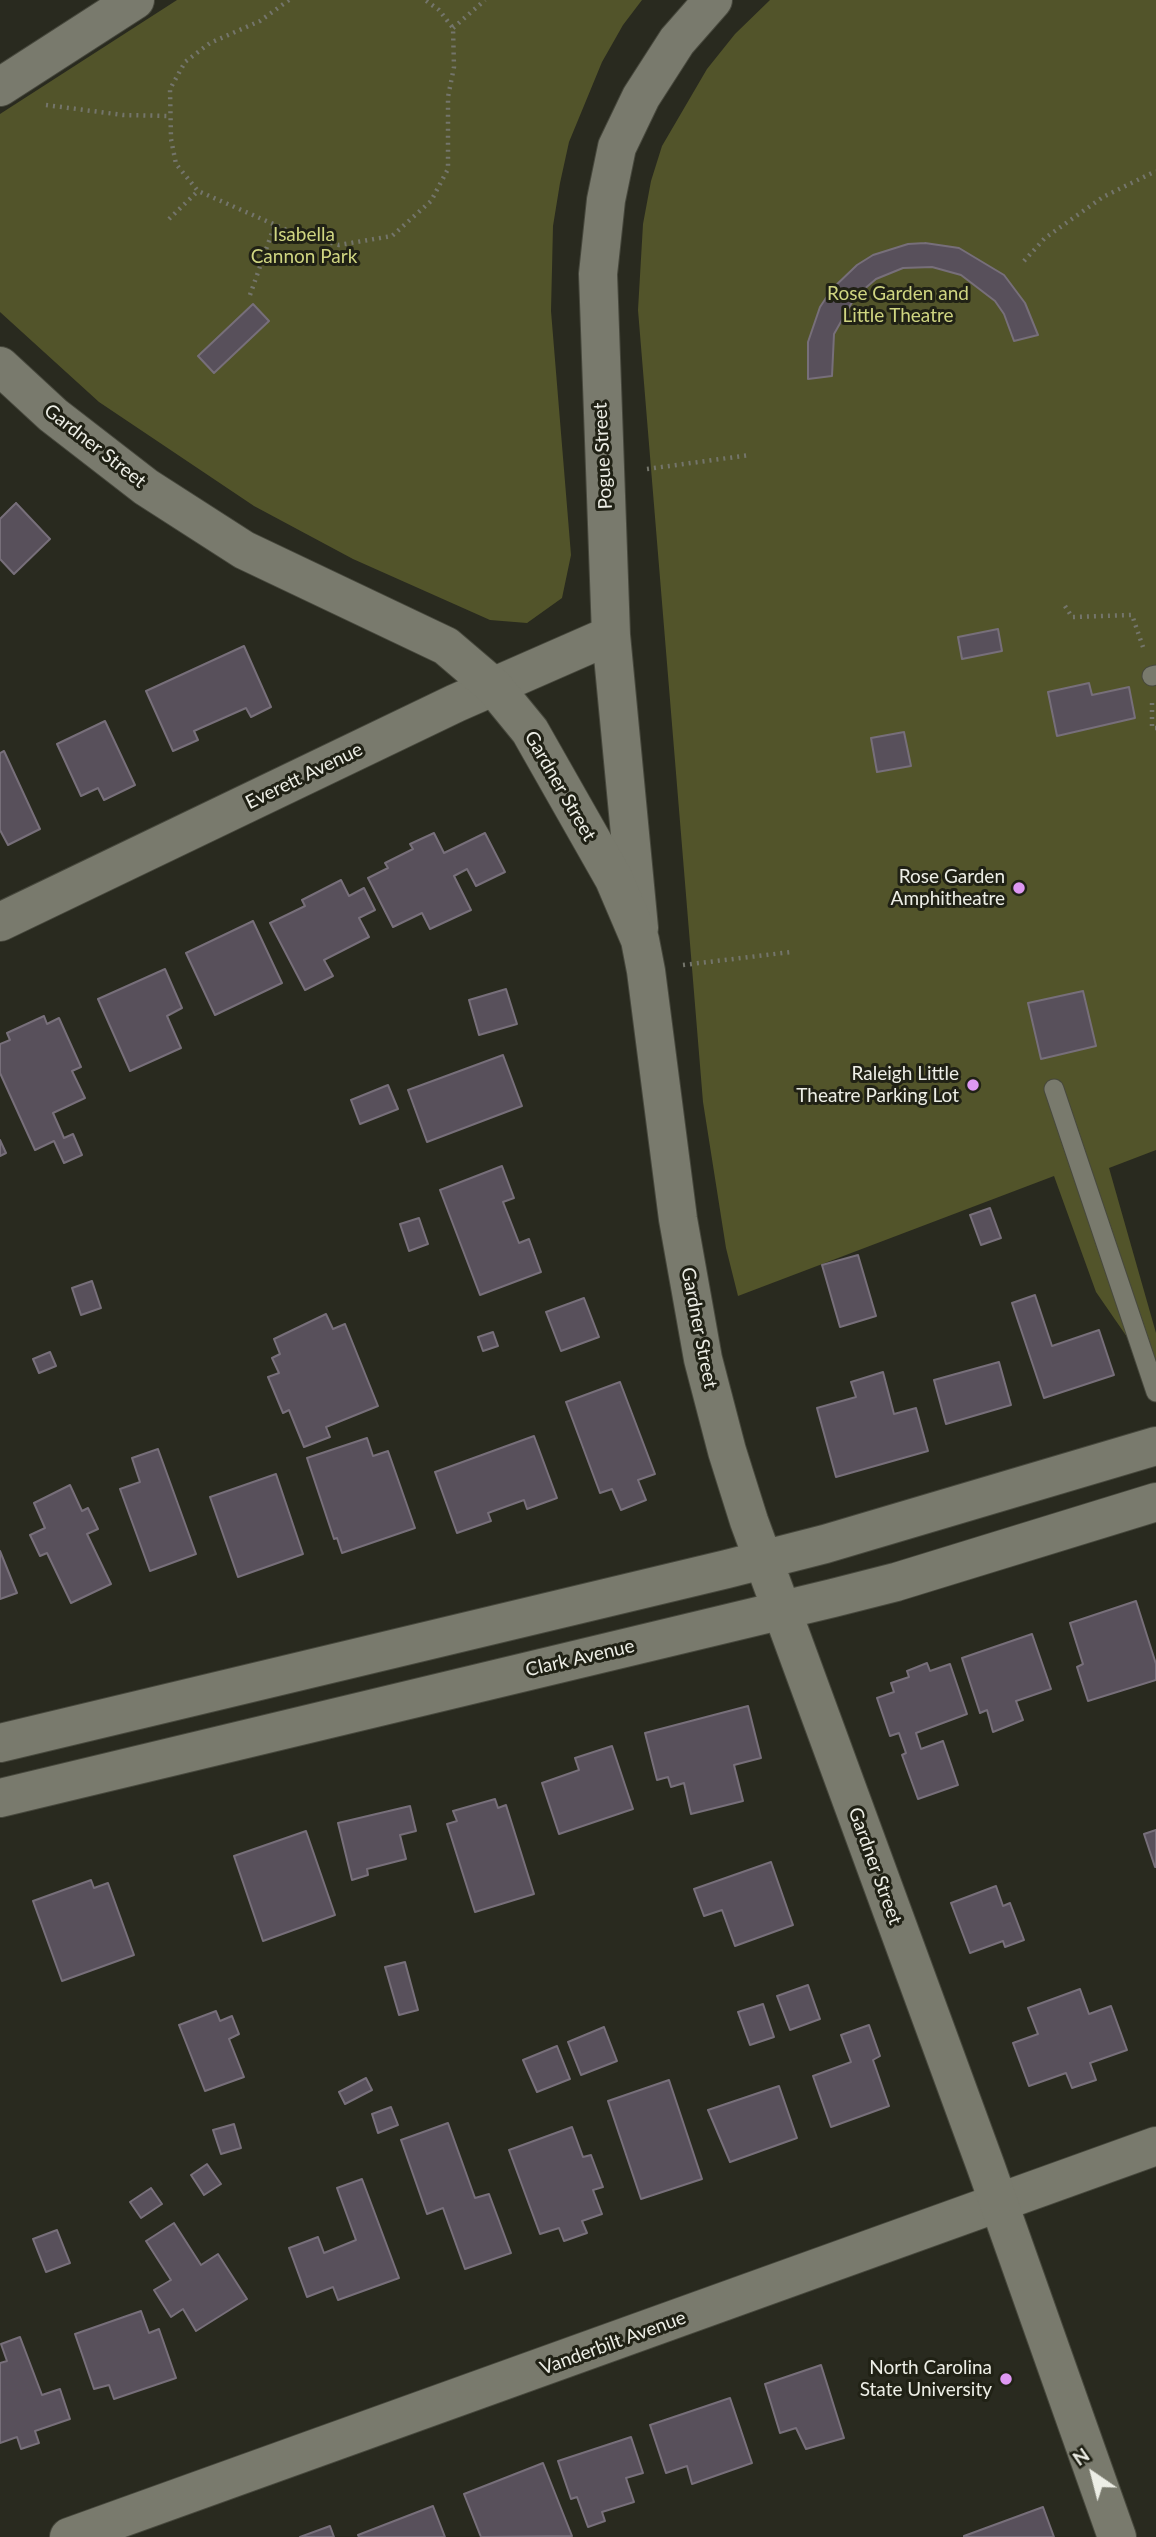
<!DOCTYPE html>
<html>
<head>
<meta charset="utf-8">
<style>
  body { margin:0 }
  #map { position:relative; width:1156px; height:2537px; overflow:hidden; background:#292a1f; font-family:Lato,sans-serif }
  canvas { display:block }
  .north { position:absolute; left:1058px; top:2439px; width:70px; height:70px; -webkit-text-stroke:5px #202115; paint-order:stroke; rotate:325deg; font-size:19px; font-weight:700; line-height:28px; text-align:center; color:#edeee6 }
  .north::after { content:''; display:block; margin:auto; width:24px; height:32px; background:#edeee6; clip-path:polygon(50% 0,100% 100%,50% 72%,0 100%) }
</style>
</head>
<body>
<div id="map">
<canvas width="1156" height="2537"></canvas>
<div class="north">N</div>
</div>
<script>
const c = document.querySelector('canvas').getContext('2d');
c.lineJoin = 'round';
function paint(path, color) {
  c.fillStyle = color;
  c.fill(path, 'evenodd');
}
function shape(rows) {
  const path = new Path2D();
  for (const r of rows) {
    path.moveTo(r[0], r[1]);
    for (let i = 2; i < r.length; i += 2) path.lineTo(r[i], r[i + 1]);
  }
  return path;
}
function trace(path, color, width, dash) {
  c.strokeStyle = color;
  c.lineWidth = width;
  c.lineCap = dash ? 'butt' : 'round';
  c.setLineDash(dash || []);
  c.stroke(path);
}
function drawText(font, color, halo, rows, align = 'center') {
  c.font = font + ' Lato,sans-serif';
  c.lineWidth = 6;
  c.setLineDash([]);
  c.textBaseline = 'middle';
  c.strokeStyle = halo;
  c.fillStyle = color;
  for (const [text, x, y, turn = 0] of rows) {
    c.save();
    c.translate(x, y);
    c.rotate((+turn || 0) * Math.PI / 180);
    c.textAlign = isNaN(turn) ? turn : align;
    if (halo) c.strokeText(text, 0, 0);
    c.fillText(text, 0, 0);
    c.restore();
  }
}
paint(shape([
  [177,0,642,0,623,25,602,62,569,142,560,183,553,226,551,311,571,555,562,598,527,623,490,620,353,559,254,506,99,402,0,312,0,114],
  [770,0,1156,0,1156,1150,1109,1168,1156,1333,1156,1379,1096,1292,1054,1176,738,1296,726,1248,703,1102,638,310,643,224,651,181,662,146,707,69,735,34]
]), '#52542a');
const building = shape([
  [925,243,959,248,1004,275,1025,303,1038,335,1014,341,1004,314,995,301,961,275,932,267,903,268,876,279,855,297,834,334,832,376,808,379,808,342,820,307,832,289,857,265,873,255,908,244,925,243],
  [253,304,269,321,214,373,198,356,253,304],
  [16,503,50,539,14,574,0,559,0,519,16,503],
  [998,629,1002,651,962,659,958,637,998,629],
  [244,646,271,707,251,717,246,708,194,731,198,740,173,751,146,691,244,646],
  [1089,683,1092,695,1129,687,1135,718,1057,736,1048,692,1089,683],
  [105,721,135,785,104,800,98,788,81,796,57,744,105,721],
  [904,732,911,766,877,772,871,738,904,732],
  [4,751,40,829,8,845,0,830,0,753,4,751],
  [434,833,444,853,485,833,505,872,476,886,467,869,454,876,471,910,430,929,422,913,393,927,368,878,388,868,385,863,413,849,410,844,434,833],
  [341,880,349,896,364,888,375,910,359,918,369,937,324,960,333,976,305,990,270,923,305,906,302,900,341,880],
  [253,921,282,983,215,1015,186,953,253,921],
  [165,969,182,1008,167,1016,181,1048,130,1071,98,999,165,969],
  [506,989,517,1024,479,1035,469,1000,506,989],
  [1083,991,1096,1046,1041,1059,1028,1003,1083,991],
  [44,1016,47,1024,59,1018,81,1067,72,1071,85,1098,53,1113,64,1138,73,1134,82,1155,64,1163,54,1141,35,1150,0,1073,0,1044,10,1040,7,1033,44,1016],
  [503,1055,522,1106,427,1142,408,1090,503,1055],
  [388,1085,398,1109,360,1124,351,1100,388,1085],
  [0,1140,6,1153,0,1156,0,1140],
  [502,1166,514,1198,503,1202,519,1243,529,1239,541,1272,480,1295,440,1190,502,1166],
  [990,1208,1001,1238,981,1245,970,1215,990,1208],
  [419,1218,428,1244,409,1251,400,1224,419,1218],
  [858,1255,876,1316,840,1327,822,1265,858,1255],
  [92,1281,101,1308,81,1315,72,1288,92,1281],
  [1035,1295,1052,1346,1099,1330,1114,1375,1044,1398,1012,1303,1035,1295],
  [584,1298,599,1337,561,1351,546,1312,584,1298],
  [326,1314,333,1329,345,1324,378,1406,326,1427,330,1437,304,1447,289,1410,283,1413,268,1377,279,1373,272,1358,280,1354,274,1339,326,1314],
  [493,1332,498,1346,483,1351,478,1337,493,1332],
  [50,1352,56,1366,39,1373,33,1359,50,1352],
  [999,1362,1011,1405,946,1424,934,1380,999,1362],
  [883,1372,894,1414,916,1408,928,1451,836,1477,817,1408,856,1397,851,1382,883,1372],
  [620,1382,655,1474,638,1480,646,1500,621,1510,612,1489,600,1493,566,1402,620,1382],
  [534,1436,557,1498,527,1509,524,1500,488,1513,491,1521,457,1533,435,1472,534,1436],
  [367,1438,373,1456,388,1451,415,1528,342,1553,337,1538,334,1539,307,1458,367,1438],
  [158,1449,196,1554,150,1571,120,1489,140,1482,132,1458,158,1449],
  [276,1474,303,1554,238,1577,210,1497,276,1474],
  [70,1485,82,1511,88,1508,98,1529,87,1534,111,1584,71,1603,47,1553,40,1556,30,1535,45,1528,34,1503,70,1485],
  [0,1551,17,1593,0,1599,0,1551],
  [1136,1601,1156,1664,1156,1680,1088,1701,1077,1667,1083,1664,1070,1623,1136,1601],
  [1032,1634,1051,1689,1016,1701,1023,1720,993,1732,987,1710,980,1713,962,1658,1032,1634],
  [927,1663,930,1671,950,1664,967,1714,916,1733,921,1749,943,1741,958,1785,918,1799,902,1755,906,1753,899,1733,890,1736,877,1698,894,1692,891,1683,909,1677,907,1671,927,1663],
  [748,1706,761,1758,734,1765,743,1801,691,1814,684,1783,671,1787,668,1777,657,1780,645,1733,748,1706],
  [612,1746,633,1809,559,1834,542,1783,579,1770,575,1758,612,1746],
  [495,1799,498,1808,506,1805,534,1894,475,1912,447,1824,457,1821,453,1811,495,1799],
  [410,1806,416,1831,400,1835,406,1859,367,1869,368,1875,352,1880,338,1823,410,1806],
  [1156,1830,1156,1867,1155,1867,1144,1834,1156,1830],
  [306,1831,335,1915,263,1941,234,1856,306,1831],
  [771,1862,793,1925,735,1946,722,1910,704,1916,694,1889,771,1862],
  [91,1880,94,1888,108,1883,134,1955,62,1981,33,1901,91,1880],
  [996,1886,1003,1906,1010,1903,1024,1940,1005,1947,1003,1941,970,1953,951,1903,996,1886],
  [405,1962,418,2010,399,2015,385,1967,405,1962],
  [808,1985,820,2019,790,2030,777,1996,808,1985],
  [1080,1989,1089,2014,1111,2006,1127,2050,1090,2063,1096,2080,1072,2088,1066,2073,1029,2086,1013,2043,1038,2034,1028,2008,1080,1989],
  [763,2004,774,2037,750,2045,738,2012,763,2004],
  [216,2011,220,2021,232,2016,239,2034,229,2039,244,2077,205,2091,179,2025,216,2011],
  [869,2025,880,2056,873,2060,889,2106,831,2127,813,2076,851,2062,841,2035,869,2025],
  [604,2027,617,2061,581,2075,568,2042,604,2027],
  [557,2046,570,2079,537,2092,523,2060,557,2046],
  [366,2078,372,2090,345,2104,339,2092,366,2078],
  [669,2080,702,2179,641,2199,608,2101,669,2080],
  [779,2086,797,2138,730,2162,708,2110,779,2086],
  [391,2107,398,2125,378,2133,372,2114,391,2107],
  [448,2123,475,2198,489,2194,511,2253,465,2269,443,2208,427,2214,401,2140,448,2123],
  [234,2124,241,2148,221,2154,213,2130,234,2124],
  [572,2127,583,2157,591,2155,603,2187,593,2190,602,2214,582,2221,587,2233,564,2241,559,2228,540,2234,509,2150,572,2127],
  [207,2164,221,2184,204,2195,191,2175,207,2164],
  [362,2179,399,2278,338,2300,333,2287,307,2297,289,2248,318,2237,324,2253,356,2240,337,2188,362,2179],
  [151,2188,162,2204,141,2218,130,2202,151,2188],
  [174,2223,201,2265,218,2254,247,2299,196,2331,183,2309,171,2317,154,2290,171,2280,146,2241,174,2223],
  [57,2230,70,2263,46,2272,33,2239,57,2230],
  [141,2311,149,2333,159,2329,176,2378,114,2399,109,2385,94,2389,75,2334,141,2311],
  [20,2337,42,2395,60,2389,70,2419,35,2431,39,2443,21,2449,17,2437,0,2443,0,2363,7,2361,1,2344,20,2337],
  [821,2365,844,2438,806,2449,796,2428,780,2433,765,2384,821,2365],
  [730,2398,752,2463,692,2484,687,2466,666,2473,650,2425,730,2398],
  [631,2437,643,2473,626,2478,634,2502,602,2512,605,2521,588,2527,577,2497,571,2499,558,2461,631,2437],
  [543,2463,572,2536,481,2537,464,2494,543,2463],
  [433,2506,445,2537,359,2537,358,2535,433,2506],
  [1043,2507,1054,2537,964,2537,964,2536,1043,2507],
  [330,2526,334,2537,300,2537,330,2526]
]);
paint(building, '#58505b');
trace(building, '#776f7a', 2);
const lane = shape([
  [1152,676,1156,675],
  [1054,1089,1156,1392]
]);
const street = shape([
  [0,87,135,0],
  [0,922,456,703,611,635],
  [639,928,611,635,598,274,606,200,617,147,641,97,677,41,713,0],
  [69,2537,1156,2146]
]);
const secondary = shape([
  [0,366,53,415,146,487,244,550,446,646,494,687,530,731,614,879,640,940,646,971,678,1219,703,1359,727,1451,749,1521,986,2167,1117,2537],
  [0,1743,727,1569,825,1544,1156,1446],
  [0,1798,833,1598,896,1582,1156,1502]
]);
trace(lane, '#47483d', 21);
trace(street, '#47483d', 40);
trace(secondary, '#47483d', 40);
trace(shape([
  [289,0,260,21,210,43,185,62,170,89,171,139,176,164,198,191,296,234,339,245,392,236,431,201,448,169,448,97,454,67,453,28,439,10,425,0],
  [453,28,485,0],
  [46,105,123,115,170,116],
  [169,219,198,191],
  [1024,261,1045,238,1103,197,1156,171],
  [250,295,275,224],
  [647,469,750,455],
  [1065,606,1072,617,1132,615,1144,650],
  [1152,703,1152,728,1156,728],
  [683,965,791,952]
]), '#74756b', 4.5, [2, 5]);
trace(lane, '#797a6d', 19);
trace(street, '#797a6d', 38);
trace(secondary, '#797a6d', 38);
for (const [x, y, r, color] of [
  [1019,888,7,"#de98f2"],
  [973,1085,7,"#de98f2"],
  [1006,2379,7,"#de98f2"]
]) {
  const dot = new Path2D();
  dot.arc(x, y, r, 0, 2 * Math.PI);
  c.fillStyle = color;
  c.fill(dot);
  trace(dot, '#202115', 2.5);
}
drawText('19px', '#cfd581', '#202115', [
  ["Isabella",304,235],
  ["Cannon Park",304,257],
  ["Rose Garden and",898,294],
  ["Little Theatre",898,316]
]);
drawText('19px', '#edeee6', '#202115', [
  ["Gardner Street",95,446,38],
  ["Pogue Street",603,456,-93],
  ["Everett Avenue",304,776,-26],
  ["Gardner Street",560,786,60],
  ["Gardner Street",699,1328,79],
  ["Clark Avenue",580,1658,-13],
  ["Gardner Street",875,1866,70],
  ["Vanderbilt Avenue",613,2343,-20]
]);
drawText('19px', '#edeee6', '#202115', [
  ["Rose Garden",1005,877],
  ["Amphitheatre",1005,899],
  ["Raleigh Little",959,1074],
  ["Theatre Parking Lot",959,1096],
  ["North Carolina",992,2368],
  ["State University",992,2390]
], 'right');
</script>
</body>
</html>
